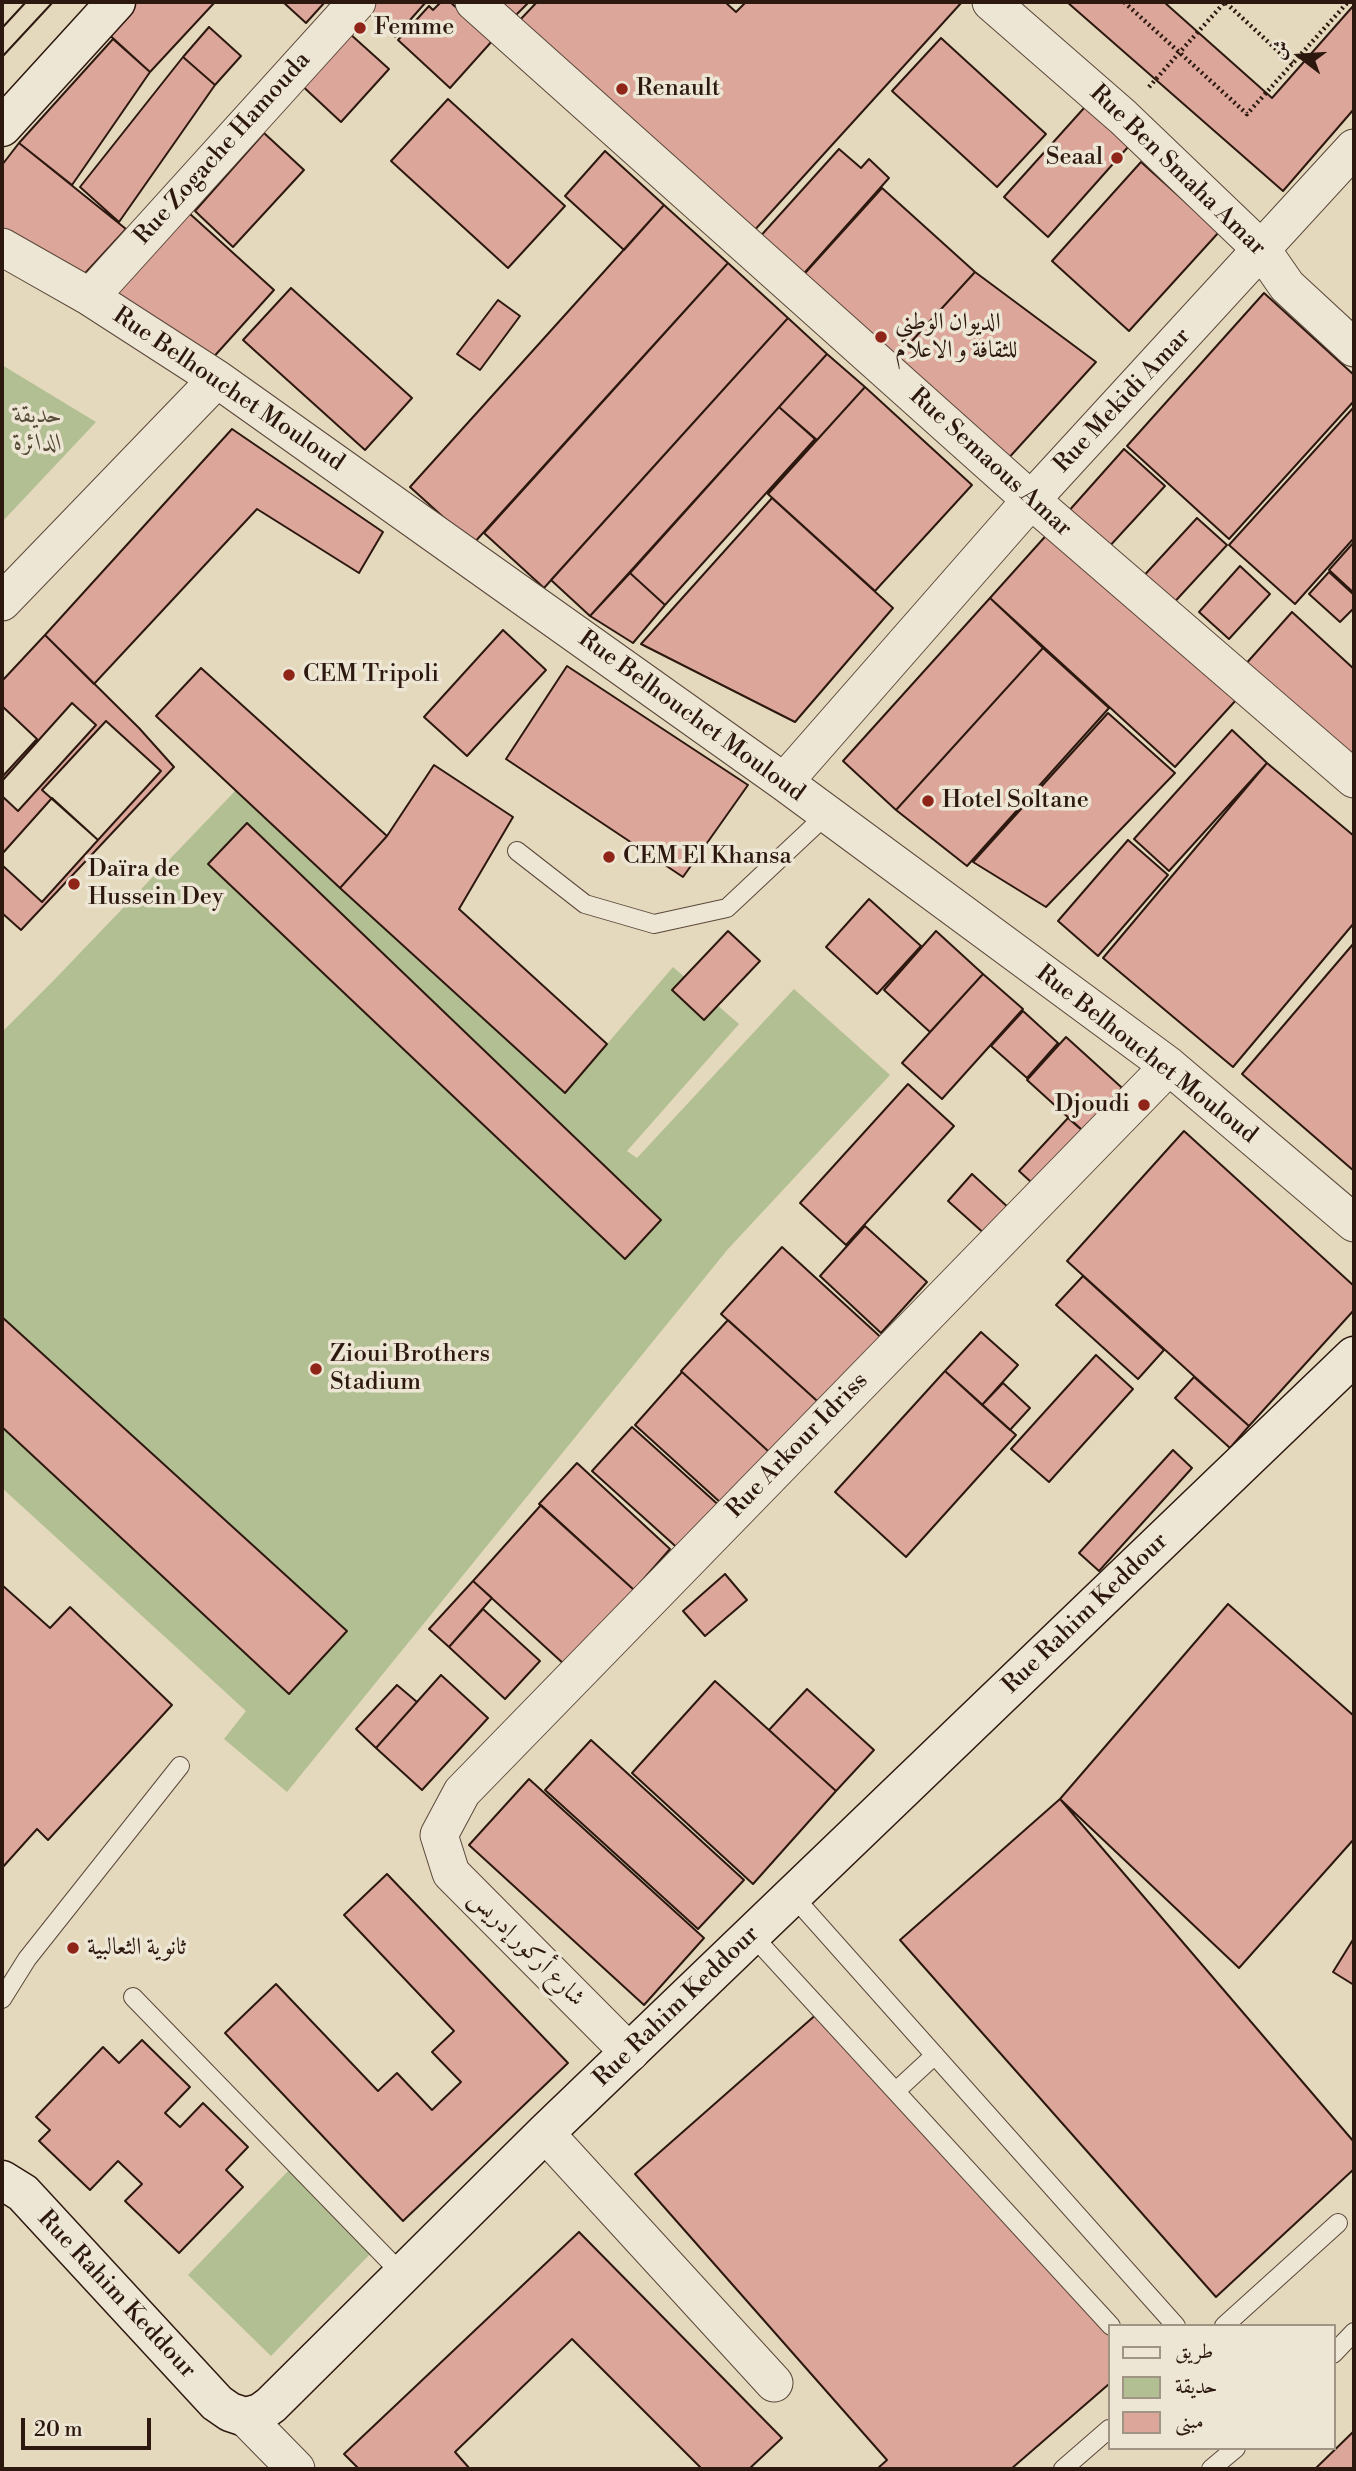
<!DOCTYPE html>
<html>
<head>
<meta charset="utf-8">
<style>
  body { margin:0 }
  #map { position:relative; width:1356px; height:2471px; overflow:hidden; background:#e4d9bd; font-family:"Libre Bodoni",Amiri,serif }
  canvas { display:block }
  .frame { position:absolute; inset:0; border:4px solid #2d180f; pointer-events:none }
  .legend { position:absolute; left:1108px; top:2324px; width:228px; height:126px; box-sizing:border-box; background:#ede6d4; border:2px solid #a09485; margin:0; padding:9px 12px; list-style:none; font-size:21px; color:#2d180f }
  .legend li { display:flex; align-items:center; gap:14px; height:35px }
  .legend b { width:35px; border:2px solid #a09485 }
  .north { position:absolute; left:1265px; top:21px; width:70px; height:70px; -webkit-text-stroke:5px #ede6d4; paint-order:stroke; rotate:287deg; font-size:19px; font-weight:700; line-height:28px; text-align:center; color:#2d180f }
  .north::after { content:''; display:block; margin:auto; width:24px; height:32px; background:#2d180f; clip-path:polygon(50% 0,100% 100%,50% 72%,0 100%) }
  .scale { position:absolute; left:21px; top:2418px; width:130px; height:32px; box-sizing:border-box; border:4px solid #2d180f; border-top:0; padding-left:9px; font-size:21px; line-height:24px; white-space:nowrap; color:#2d180f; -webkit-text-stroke:5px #ede6d4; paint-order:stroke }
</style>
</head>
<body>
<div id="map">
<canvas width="1356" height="2471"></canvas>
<div class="frame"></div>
<ul class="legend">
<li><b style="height:9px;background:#ede6d4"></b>طريق</li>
<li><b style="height:19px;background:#b2bf92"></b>حديقة</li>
<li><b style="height:19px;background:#dca79a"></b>مبنى</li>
</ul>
<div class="north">ش</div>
<div class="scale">20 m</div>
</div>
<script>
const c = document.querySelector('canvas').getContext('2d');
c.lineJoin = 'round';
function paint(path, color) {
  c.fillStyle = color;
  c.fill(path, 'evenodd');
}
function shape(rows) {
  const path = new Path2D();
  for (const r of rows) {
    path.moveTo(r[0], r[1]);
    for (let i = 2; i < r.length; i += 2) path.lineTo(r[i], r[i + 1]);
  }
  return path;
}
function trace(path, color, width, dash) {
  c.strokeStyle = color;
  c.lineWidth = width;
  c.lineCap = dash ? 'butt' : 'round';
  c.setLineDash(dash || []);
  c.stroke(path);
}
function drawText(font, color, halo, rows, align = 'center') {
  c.font = font + ' "Libre Bodoni",Amiri,serif';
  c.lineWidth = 7;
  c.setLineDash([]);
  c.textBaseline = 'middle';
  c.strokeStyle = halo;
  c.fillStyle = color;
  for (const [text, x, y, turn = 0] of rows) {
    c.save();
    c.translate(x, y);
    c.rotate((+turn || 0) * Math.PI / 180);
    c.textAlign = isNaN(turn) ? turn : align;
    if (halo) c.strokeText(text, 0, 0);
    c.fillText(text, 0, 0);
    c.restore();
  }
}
paint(shape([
  [2,365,96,422,2,522],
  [236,790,565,1093,673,967,739,1024,627,1151,637,1158,794,989,890,1075,728,1249,287,1792,224,1739,246,1711,2,1488,2,1032,56,978],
  [290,2169,374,2250,271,2356,188,2275]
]), '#b2bf92');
const building = shape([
  [130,2,215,2,150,72,104,30,130,2],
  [283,2,325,2,306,23,283,2],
  [360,2,426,2,395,37,358,4,360,2],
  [441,2,450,2,493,40,450,88,398,40,429,6,433,10,441,2],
  [501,2,529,2,516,15,501,2],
  [537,2,725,2,736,12,746,2,962,2,752,233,519,21,537,2],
  [1067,2,1164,2,1272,98,1354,5,1354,109,1283,191,1067,2],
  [329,15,389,69,341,122,282,67,329,15],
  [209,27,241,56,215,85,183,57,209,27],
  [941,38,1046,134,997,187,892,91,941,38],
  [113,39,150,72,72,185,19,143,113,39],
  [183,57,215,85,119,222,80,187,183,57],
  [1093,98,1136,138,1048,237,1004,197,1093,98],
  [448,99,565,206,508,268,391,161,448,99],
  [264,133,304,170,233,247,195,211,264,133],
  [19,143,126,229,78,281,2,232,2,165,19,143],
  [839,149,861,168,869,159,889,178,799,279,757,240,839,149],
  [605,151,664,205,624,250,565,196,605,151],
  [1141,162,1219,232,1129,331,1052,261,1141,162],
  [882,188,975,272,889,366,797,282,882,188],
  [664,205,728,263,473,544,410,487,664,205],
  [189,213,274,290,210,361,109,297,189,213],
  [728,263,788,318,544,588,484,533,728,263],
  [975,272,1096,362,1006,461,889,366,975,272],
  [291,288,412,398,365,450,243,340,291,288],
  [1264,293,1354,375,1354,401,1229,539,1127,446,1264,293],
  [498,300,520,316,480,370,457,354,498,300],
  [788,318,827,354,590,616,551,580,788,318],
  [827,354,865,387,817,440,779,407,827,354],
  [865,387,972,485,875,591,768,494,865,387],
  [779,407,815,439,665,605,630,573,779,407],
  [1354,407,1354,538,1295,604,1229,545,1354,407],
  [232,429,383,532,359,573,257,509,94,684,45,635,232,429],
  [1124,449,1165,486,1107,549,1067,513,1124,449],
  [772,498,893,608,795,722,641,644,772,498],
  [1197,518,1227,545,1169,608,1139,581,1197,518],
  [1051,530,1237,699,1175,767,990,598,1051,530],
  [1354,542,1354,593,1329,570,1354,542],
  [1240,566,1270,594,1229,639,1199,612,1240,566],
  [1329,572,1354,595,1354,608,1340,622,1309,594,1329,572],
  [630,573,665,605,633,643,590,616,630,573],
  [990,598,1043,648,896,810,843,761,990,598],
  [1292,612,1354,669,1354,767,1244,666,1292,612],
  [503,630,546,670,467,756,424,717,503,630],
  [45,635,139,728,174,767,21,930,2,913,2,681,45,635],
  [1043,648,1109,708,967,866,896,810,1043,648],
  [567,666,748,785,683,877,506,759,567,666],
  [201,668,387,836,340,888,156,716,201,668],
  [72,703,96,725,18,811,2,796,2,781,72,703],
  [2,706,37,739,2,777,2,706],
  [1108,713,1175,773,1046,907,973,862,1108,713],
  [106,721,161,771,98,840,42,790,106,721],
  [1232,730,1267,763,1169,871,1134,839,1232,730],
  [1267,763,1354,836,1354,923,1233,1067,1103,958,1267,763],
  [434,765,513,817,459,909,607,1044,565,1093,340,888,387,836,434,765],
  [52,798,98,840,42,902,2,865,2,854,52,798],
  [247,823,661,1220,625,1259,208,864,247,823],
  [1128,840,1168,875,1098,956,1058,921,1128,840],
  [869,899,921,946,877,994,826,947,869,899],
  [728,931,760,961,704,1020,672,990,728,931],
  [936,931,983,974,930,1032,884,990,936,931],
  [1354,943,1354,1171,1242,1074,1354,943],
  [983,974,1023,1009,942,1099,902,1063,983,974],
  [1023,1011,1058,1043,1027,1078,991,1046,1023,1011],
  [1066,1037,1131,1096,1092,1139,1027,1080,1066,1037],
  [908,1084,954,1126,846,1245,800,1203,908,1084],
  [1068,1118,1092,1139,1043,1193,1019,1171,1068,1118],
  [1184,1131,1354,1286,1354,1310,1249,1426,1067,1261,1184,1131],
  [972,1174,1011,1210,987,1236,948,1201,972,1174],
  [865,1226,927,1282,881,1333,820,1276,865,1226],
  [782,1247,886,1342,826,1409,721,1314,782,1247],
  [1083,1276,1164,1350,1138,1379,1056,1305,1083,1276],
  [2,1317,347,1631,289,1694,2,1427,2,1317],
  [728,1320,826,1409,779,1461,681,1371,728,1320],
  [981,1332,1018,1365,982,1405,945,1371,981,1332],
  [1096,1355,1133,1389,1049,1482,1011,1449,1096,1355],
  [945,1371,1016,1435,906,1557,835,1492,945,1371],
  [682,1372,779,1461,732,1513,635,1425,682,1372],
  [1194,1377,1249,1426,1230,1448,1175,1398,1194,1377],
  [1003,1383,1030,1408,1010,1430,982,1405,1003,1383],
  [632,1427,723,1509,683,1553,592,1471,632,1427],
  [1173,1450,1192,1468,1099,1571,1079,1553,1173,1450],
  [577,1463,670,1549,634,1590,539,1504,577,1463],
  [541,1505,634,1590,565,1665,473,1581,541,1505],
  [725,1574,747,1600,705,1636,683,1611,725,1574],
  [473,1581,492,1598,449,1647,429,1629,473,1581],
  [2,1585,50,1628,70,1607,172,1705,48,1840,37,1829,2,1868,2,1585],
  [1228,1604,1354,1716,1354,1839,1239,1968,1060,1799,1228,1604],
  [483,1609,540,1661,505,1699,449,1647,483,1609],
  [441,1675,488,1718,422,1790,376,1748,441,1675],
  [715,1681,836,1791,753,1884,632,1773,715,1681],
  [397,1685,417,1702,376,1748,356,1729,397,1685],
  [807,1689,874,1750,836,1791,769,1730,807,1689],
  [591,1740,744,1880,698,1929,545,1790,591,1740],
  [529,1779,704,1938,644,2005,469,1845,529,1779],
  [1060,1799,1354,2142,1354,2169,1216,2297,900,1940,1060,1799],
  [387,1874,568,2063,403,2221,225,2033,276,1984,378,2091,397,2073,432,2110,461,2082,432,2052,454,2031,344,1915,387,1874],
  [1354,1938,1354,1985,1333,1972,1354,1938],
  [819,2012,1109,2333,1109,2384,1011,2469,877,2469,887,2460,635,2174,819,2012],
  [142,2040,190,2087,165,2113,180,2127,203,2103,248,2147,226,2170,243,2187,179,2253,125,2201,142,2184,118,2161,90,2190,39,2141,50,2130,36,2117,103,2047,119,2063,142,2040],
  [579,2232,782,2438,749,2469,702,2469,572,2339,455,2452,470,2469,359,2469,344,2454,579,2232],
  [1354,2431,1354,2469,1315,2469,1354,2431]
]);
paint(building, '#dca79a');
trace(building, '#2d180f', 2);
const lane = shape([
  [517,851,585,904,654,924,727,908,826,815],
  [793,1896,1176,2326],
  [752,1935,1111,2326],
  [133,1997,402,2274],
  [2,1999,27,1959,180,1766],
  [896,2091,935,2055],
  [1224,2326,1338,2223],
  [1333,2354,1354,2332],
  [1063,2469,1109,2429],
  [1211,2469,1236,2448]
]);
const street = shape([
  [474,2,1031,500,1354,779],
  [991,2,1123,117,1262,250,1287,286,1354,348],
  [2,247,90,297,217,379,784,782,1169,1066,1354,1223],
  [90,297,357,2],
  [2,602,217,379],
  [784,782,1031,500,1354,148],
  [630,2053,451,1873,439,1835,462,1792,1169,1066],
  [545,2133,774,2383],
  [245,2417,296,2469]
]);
const secondary = shape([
  [2,127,116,2],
  [2,2180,23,2193,217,2403,230,2412,245,2417,260,2413,271,2405,545,2133,1354,1356]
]);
trace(lane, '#5b483a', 20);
trace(street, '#5b483a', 39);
trace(secondary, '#2d180f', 41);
trace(shape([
  [1124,2,1247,114,1348,2],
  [1149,87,1179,53,1225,2,1292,64]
]), '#2d180f', 4.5, [2, 3.5]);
trace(lane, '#ede6d4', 18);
trace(street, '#ede6d4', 37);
trace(secondary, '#ede6d4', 38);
trace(shape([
  [2,28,26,2],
  [2,57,53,2]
]), '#2d180f', 2);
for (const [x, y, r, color] of [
  [360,28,7,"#8f2418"],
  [622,89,7,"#8f2418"],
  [1117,158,7,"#8f2418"],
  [881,337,7,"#8f2418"],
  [289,675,7,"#8f2418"],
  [928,801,7,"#8f2418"],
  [609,857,7,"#8f2418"],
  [74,884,7,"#8f2418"],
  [1144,1105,7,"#8f2418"],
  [316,1369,7,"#8f2418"],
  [73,1948,7,"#8f2418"]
]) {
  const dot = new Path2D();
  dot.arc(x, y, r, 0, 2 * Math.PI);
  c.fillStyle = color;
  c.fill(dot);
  trace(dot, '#ede6d4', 2.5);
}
drawText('24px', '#2d180f', '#ede6d4', [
  ["Femme",374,28],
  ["Renault",636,89],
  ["Seaal",1103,158,"right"],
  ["الديوان الوطني",895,323],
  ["للثقافة و الاعلام",895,351],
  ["CEM Tripoli",303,675],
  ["Hotel Soltane",942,801],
  ["CEM El Khansa",623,857],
  ["Daïra de",88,870],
  ["Hussein Dey",88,898],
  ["Djoudi",1130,1105,"right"],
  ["Zioui Brothers",330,1355],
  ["Stadium",330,1383],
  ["ثانوية الثعالبية",87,1948]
], 'left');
drawText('24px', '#2d180f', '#ede6d4', [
  ["Rue Zogache Hamouda",223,149,-48],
  ["Rue Ben Smaha Amar",1177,171,44],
  ["Rue Belhouchet Mouloud",228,390,34],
  ["Rue Mekidi Amar",1123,401,-47],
  ["Rue Semaous Amar",990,463,42],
  ["Rue Belhouchet Mouloud",691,717,36],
  ["Rue Belhouchet Mouloud",1146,1055,38],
  ["Rue Arkour Idriss",798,1446,-46],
  ["Rue Rahim Keddour",1086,1614,-44],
  ["شارع أركور إدريس",526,1949,45],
  ["Rue Rahim Keddour",677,2007,-44],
  ["Rue Rahim Keddour",116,2295,47]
]);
drawText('italic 24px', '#554a36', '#ede6d4', [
  ["حديقة",38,416],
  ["الدائرة",38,444]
]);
</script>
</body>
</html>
